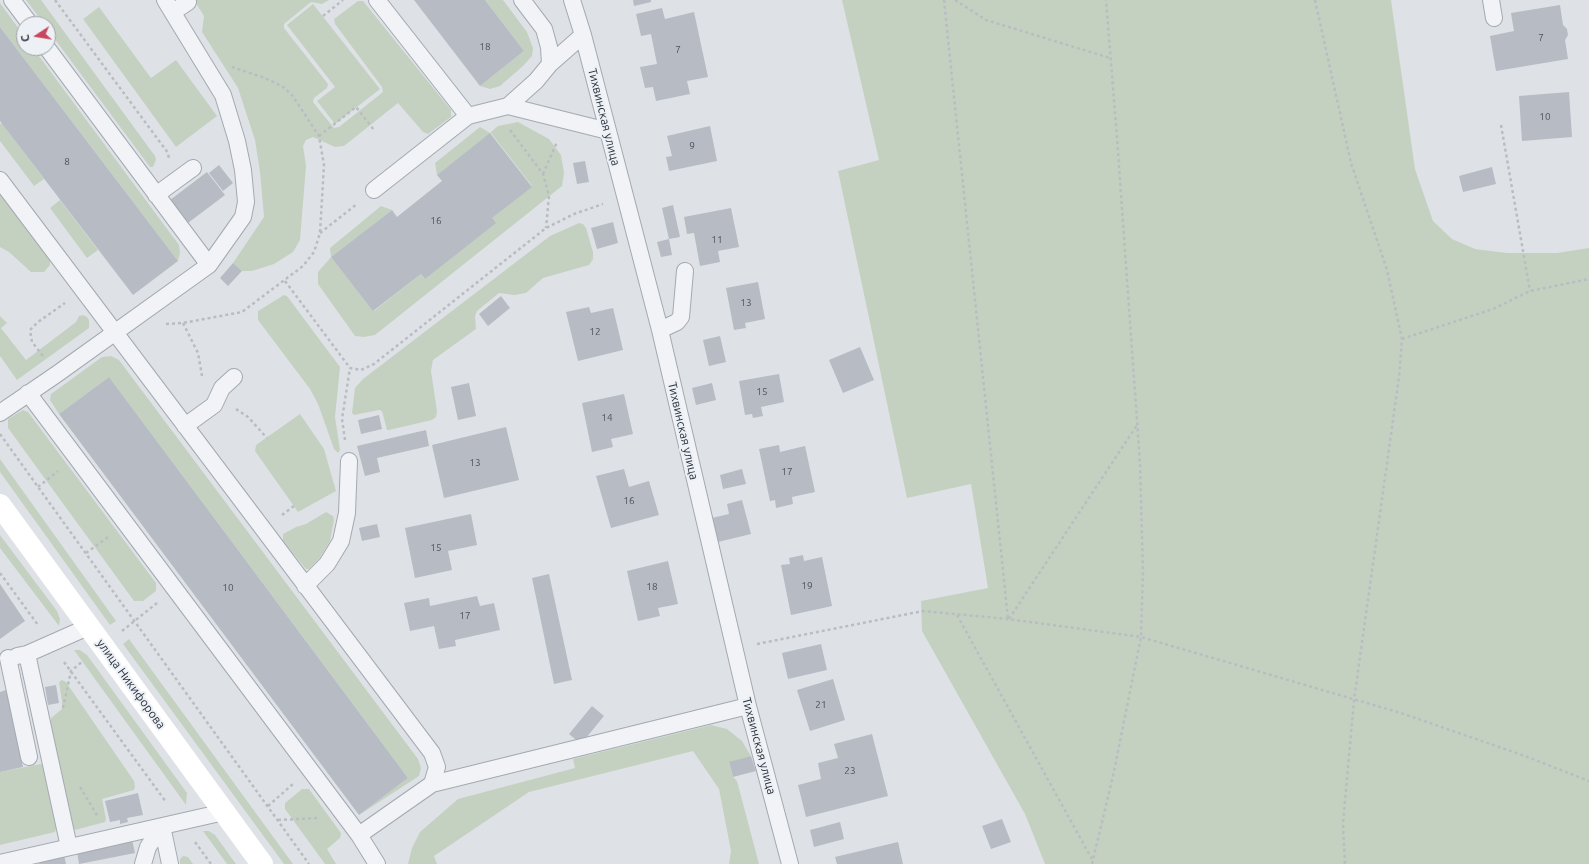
<!DOCTYPE html>
<html>
<head>
<meta charset="utf-8">
<style>
  body { margin:0 }
  #map { position:relative; width:1589px; height:864px; overflow:hidden; background:#dee2e7; font-family:Ubuntu,sans-serif }
  canvas { display:block }
  .north { position:absolute; left:16px; top:16px; width:40px; height:40px; box-sizing:border-box; background:#edf1f5; border:1px solid #9ea4ab; border-radius:50%; rotate:258deg; font-size:11px; font-weight:700; line-height:16px; text-align:center; color:#28313d }
  .north::after { content:''; display:block; margin:auto; width:14px; height:18px; background:#c8475f; clip-path:polygon(50% 0,100% 100%,50% 72%,0 100%) }
</style>
</head>
<body>
<div id="map">
<canvas width="1589" height="864"></canvas>
<div class="north">С</div>
</div>
<script>
const c = document.querySelector('canvas').getContext('2d');
c.lineJoin = 'round';
function paint(path, color) {
  c.fillStyle = color;
  c.fill(path, 'evenodd');
}
function shape(rows) {
  const path = new Path2D();
  for (const r of rows) {
    path.moveTo(r[0], r[1]);
    for (let i = 2; i < r.length; i += 2) path.lineTo(r[i], r[i + 1]);
  }
  return path;
}
function trace(path, color, width, dash) {
  c.strokeStyle = color;
  c.lineWidth = width;
  c.lineCap = dash ? 'butt' : 'round';
  c.setLineDash(dash || []);
  c.stroke(path);
}
function drawText(font, color, halo, rows, align = 'center') {
  c.font = font + ' Ubuntu,sans-serif';
  c.lineWidth = 4;
  c.setLineDash([]);
  c.textBaseline = 'middle';
  c.strokeStyle = halo;
  c.fillStyle = color;
  for (const [text, x, y, turn = 0] of rows) {
    c.save();
    c.translate(x, y);
    c.rotate((+turn || 0) * Math.PI / 180);
    c.textAlign = isNaN(turn) ? turn : align;
    if (halo) c.strokeText(text, 0, 0);
    c.fillText(text, 0, 0);
    c.restore();
  }
}
paint(shape([
  [26,0,41,0,155,156,156,160,153,167,150,167,48,30,48,24,44,24],
  [194,0,329,0,322,4,311,2,284,24,284,28,328,84,327,88,314,98,313,102,334,128,339,127,383,92,382,87,335,24,334,19,358,1,363,1,451,110,451,117,428,134,423,132,398,103,344,146,335,147,313,137,306,140,303,146,306,166,300,240,293,252,274,264,252,271,242,271,233,263,264,217,260,172,255,140,238,88,202,32,204,16],
  [485,0,503,0,527,32,533,48,532,56,523,66,500,86,490,89,480,86,524,51],
  [842,0,1391,0,1415,169,1433,221,1452,239,1475,249,1507,253,1557,253,1589,248,1589,864,1045,864,1025,814,922,631,921,601,988,588,971,484,907,498,838,171,879,160],
  [0,3,24,36,24,48,33,48,179,245,180,253,178,261,0,27],
  [313,4,380,89,335,124,317,101,335,87,287,25],
  [99,7,151,78,176,60,217,116,176,147,83,19],
  [518,122,549,139,561,155,564,173,562,186,375,335,364,337,355,336,318,284,318,272,331,257,330,248,381,206,392,210,331,257,374,311,421,274,425,279,492,218,532,186,491,133,437,175,435,163,480,127,490,133,498,126],
  [2,123,44,179,34,186,0,141,0,124],
  [0,194,50,259,50,265,44,272,31,272,9,252,0,247],
  [60,200,98,250,87,258,50,208],
  [579,223,583,224,586,228,593,252,593,259,589,265,543,278,526,293,514,295,499,293,477,311,475,316,476,329,433,360,431,371,437,411,436,417,432,420,389,430,387,430,382,411,379,410,354,415,352,413,355,388,363,379,550,236],
  [284,295,287,296,340,367,335,417,340,450,338,453,334,449,318,404,310,389,258,320,258,311],
  [83,315,87,317,89,320,89,328,17,380,0,356,0,316,7,323,1,328,26,360,76,322,79,316],
  [111,356,119,360,418,759,421,768,419,776,359,815,408,778,109,377,59,414,50,400,51,394,102,357],
  [23,410,28,412,156,583,156,591,143,601,134,601,8,428,8,419],
  [300,414,324,449,336,491,298,512,255,451,256,445],
  [0,459,116,621,110,625,0,472],
  [326,512,333,516,334,520,330,541,319,559,309,569,306,569,283,541,283,534,296,527,306,524],
  [0,535,57,611,60,619,59,626,0,548],
  [129,639,293,864,284,864,123,644],
  [80,650,87,655,187,793,186,805,74,650],
  [62,680,66,682,134,781,135,787,134,790,102,799,106,819,105,822,75,830,73,827,51,726,51,718,62,709,62,702,59,682],
  [711,725,727,729,742,741,751,756,729,763,733,777,737,781,759,864,729,864,731,851,719,789,693,751,529,792,434,856,437,864,408,864,412,848,420,832,458,799,575,768,573,759],
  [41,764,44,767,57,826,55,832,0,845,0,772],
  [302,789,309,789,341,833,340,838,327,849,336,864,325,864,285,809,285,803],
  [203,831,209,831,215,835,236,864,227,864],
  [183,856,188,857,193,864,180,864,180,859]
]), '#c5d1c0');
paint(shape([
  [414,0,485,0,524,51,480,86],
  [633,0,651,0,651,2,634,6],
  [1560,5,1563,25,1567,29,1568,35,1565,40,1568,59,1496,71,1490,36,1514,31,1511,13],
  [662,8,665,19,694,12,708,77,687,81,690,94,656,101,653,87,645,88,640,67,657,64,651,34,641,36,636,14],
  [0,27,178,261,133,295,0,121],
  [1569,92,1572,137,1522,141,1519,96],
  [710,126,717,161,669,171,666,157,672,156,667,136],
  [490,133,532,187,492,218,496,223,425,279,421,274,373,311,331,257,392,210,397,217,442,181,437,175],
  [585,161,589,182,577,184,573,163],
  [219,165,233,183,223,191,209,173],
  [1492,167,1496,184,1463,192,1459,176],
  [207,172,225,195,188,223,170,200],
  [673,205,680,237,669,239,662,208],
  [731,208,739,247,718,251,720,262,700,266,694,233,687,234,684,217],
  [613,222,618,243,597,249,591,228],
  [669,239,672,255,661,257,657,242],
  [233,263,242,271,228,286,220,278],
  [758,282,765,319,745,323,746,328,734,330,726,288],
  [501,296,510,308,488,326,479,314],
  [589,307,591,313,613,308,623,350,578,361,566,312],
  [720,336,726,362,709,366,703,340],
  [860,347,874,380,843,393,829,360],
  [779,374,784,402,761,407,763,416,753,418,752,414,745,415,739,381],
  [109,377,408,778,359,815,59,414],
  [469,383,476,416,458,420,451,387],
  [712,383,716,400,696,405,692,388],
  [624,394,633,434,611,439,613,447,592,452,582,403],
  [379,415,382,429,361,434,358,420],
  [506,427,519,480,444,498,432,445],
  [426,430,429,446,377,458,380,472,365,476,357,446],
  [779,445,780,452,805,446,815,492,792,497,793,504,776,508,775,500,770,501,759,449],
  [624,469,629,487,649,481,659,515,611,528,596,476],
  [742,469,746,484,723,489,720,475],
  [742,500,751,534,718,542,712,518,729,514,727,504],
  [471,514,477,545,448,551,452,570,415,578,405,528],
  [377,524,380,537,362,541,359,528],
  [803,555,804,561,822,557,832,606,791,615,781,565,790,564,789,558],
  [668,561,678,604,658,608,660,616,638,621,627,571],
  [549,574,572,680,554,684,532,578],
  [0,584,25,621,0,639],
  [477,596,480,606,494,603,500,630,455,640,456,646,439,649,434,626,410,631,404,603,429,598,430,606],
  [821,644,827,670,788,679,782,653],
  [833,679,845,720,810,731,797,690],
  [56,685,59,703,48,705,45,687],
  [6,690,23,767,0,772,0,692],
  [592,706,604,716,581,744,569,734],
  [872,734,888,796,806,817,798,785,821,779,818,763,838,758,834,744],
  [751,756,756,771,733,777,729,762],
  [138,793,143,815,127,818,128,822,120,824,120,820,110,822,105,801],
  [1002,819,1011,842,991,849,982,826],
  [840,822,844,839,814,847,810,830],
  [132,840,135,853,79,864,77,852],
  [898,842,903,864,837,864,835,857],
  [64,855,66,864,39,864,38,861]
]), '#b6bbc4');
const service = shape([
  [12,0,30,24],
  [377,0,468,116,508,106,536,81,550,64,549,47,544,29,522,0],
  [572,0,583,35,660,330,748,706,790,864],
  [1491,0,1494,18],
  [173,12,188,2],
  [47,48,209,265],
  [550,64,583,35],
  [508,106,608,131],
  [0,180,432,753,437,767,432,784,359,835,28,393],
  [374,190,468,116],
  [156,195,193,168],
  [660,330,677,322,681,317,685,271],
  [0,413,57,374,209,265,243,217,246,202,243,170,237,141,223,95,165,0],
  [185,426,214,405,222,388,234,377],
  [305,586,327,564,341,541,347,513,349,461],
  [27,654,69,847],
  [17,656,27,654,88,627],
  [8,658,29,757],
  [432,784,748,706],
  [359,835,377,864],
  [0,863,224,812],
  [143,864,148,847,162,826,170,864]
]);
trace(service, '#a4a9b1', 18);
trace(shape([
  [55,0,168,153,169,159],
  [944,0,1008,619],
  [955,0,986,20,1110,58],
  [1315,0,1351,163,1387,270,1402,339,1399,377,1354,700,1343,824,1345,864],
  [323,16,343,0],
  [1501,125,1530,291],
  [510,130,543,174,549,196,546,228],
  [319,136,356,107,374,130],
  [543,174,557,142],
  [320,233,357,204],
  [285,281,350,368,361,370,374,364,546,228,574,214,603,204],
  [183,323,198,353,202,376],
  [166,324,183,323,242,312,303,266,314,252,320,233,324,165,319,136,292,95,282,86,262,77,232,67],
  [1402,339,1493,309,1530,291,1589,279],
  [43,356,32,342,30,330,38,322,65,303],
  [236,409,248,417,267,438],
  [0,434,309,864],
  [345,440,342,419,350,368],
  [38,487,58,471],
  [282,515,294,506],
  [86,553,108,537],
  [0,573,38,625],
  [957,615,1093,861],
  [1009,619,1137,425],
  [122,631,157,603],
  [757,644,923,611,1008,619,1141,637,1401,713,1525,756,1589,781],
  [64,662,166,802],
  [63,708,71,671,83,661],
  [80,787,98,817],
  [268,806,293,784],
  [278,820,318,818],
  [195,842,211,864],
  [1092,864,1113,776,1141,637,1143,572,1140,463,1117,138,1106,0]
]), '#b9bdc2', 2.5, [3, 3]);
trace(service, '#f1f3f6', 16);
trace(shape([
  [0,505,262,864]
]), '#fff', 22);
drawText('10px', '#4c545f', null, [
  ["7",1541,38],
  ["18",485,47],
  ["7",678,50],
  ["10",1545,117],
  ["9",692,146],
  ["8",67,162],
  ["16",436,221],
  ["11",717,240],
  ["13",746,303],
  ["12",595,332],
  ["15",762,392],
  ["14",607,418],
  ["13",475,463],
  ["17",787,472],
  ["16",629,501],
  ["15",436,548],
  ["19",807,586],
  ["18",652,587],
  ["10",228,588],
  ["17",465,616],
  ["21",821,705],
  ["23",850,771]
]);
drawText('12px', '#28313d', '#edf1f5', [
  ["Тихвинская улица",604,117,76],
  ["Тихвинская улица",683,431,77],
  ["улица Никифорова",131,684,54],
  ["Тихвинская улица",759,746,75]
]);
</script>
</body>
</html>
